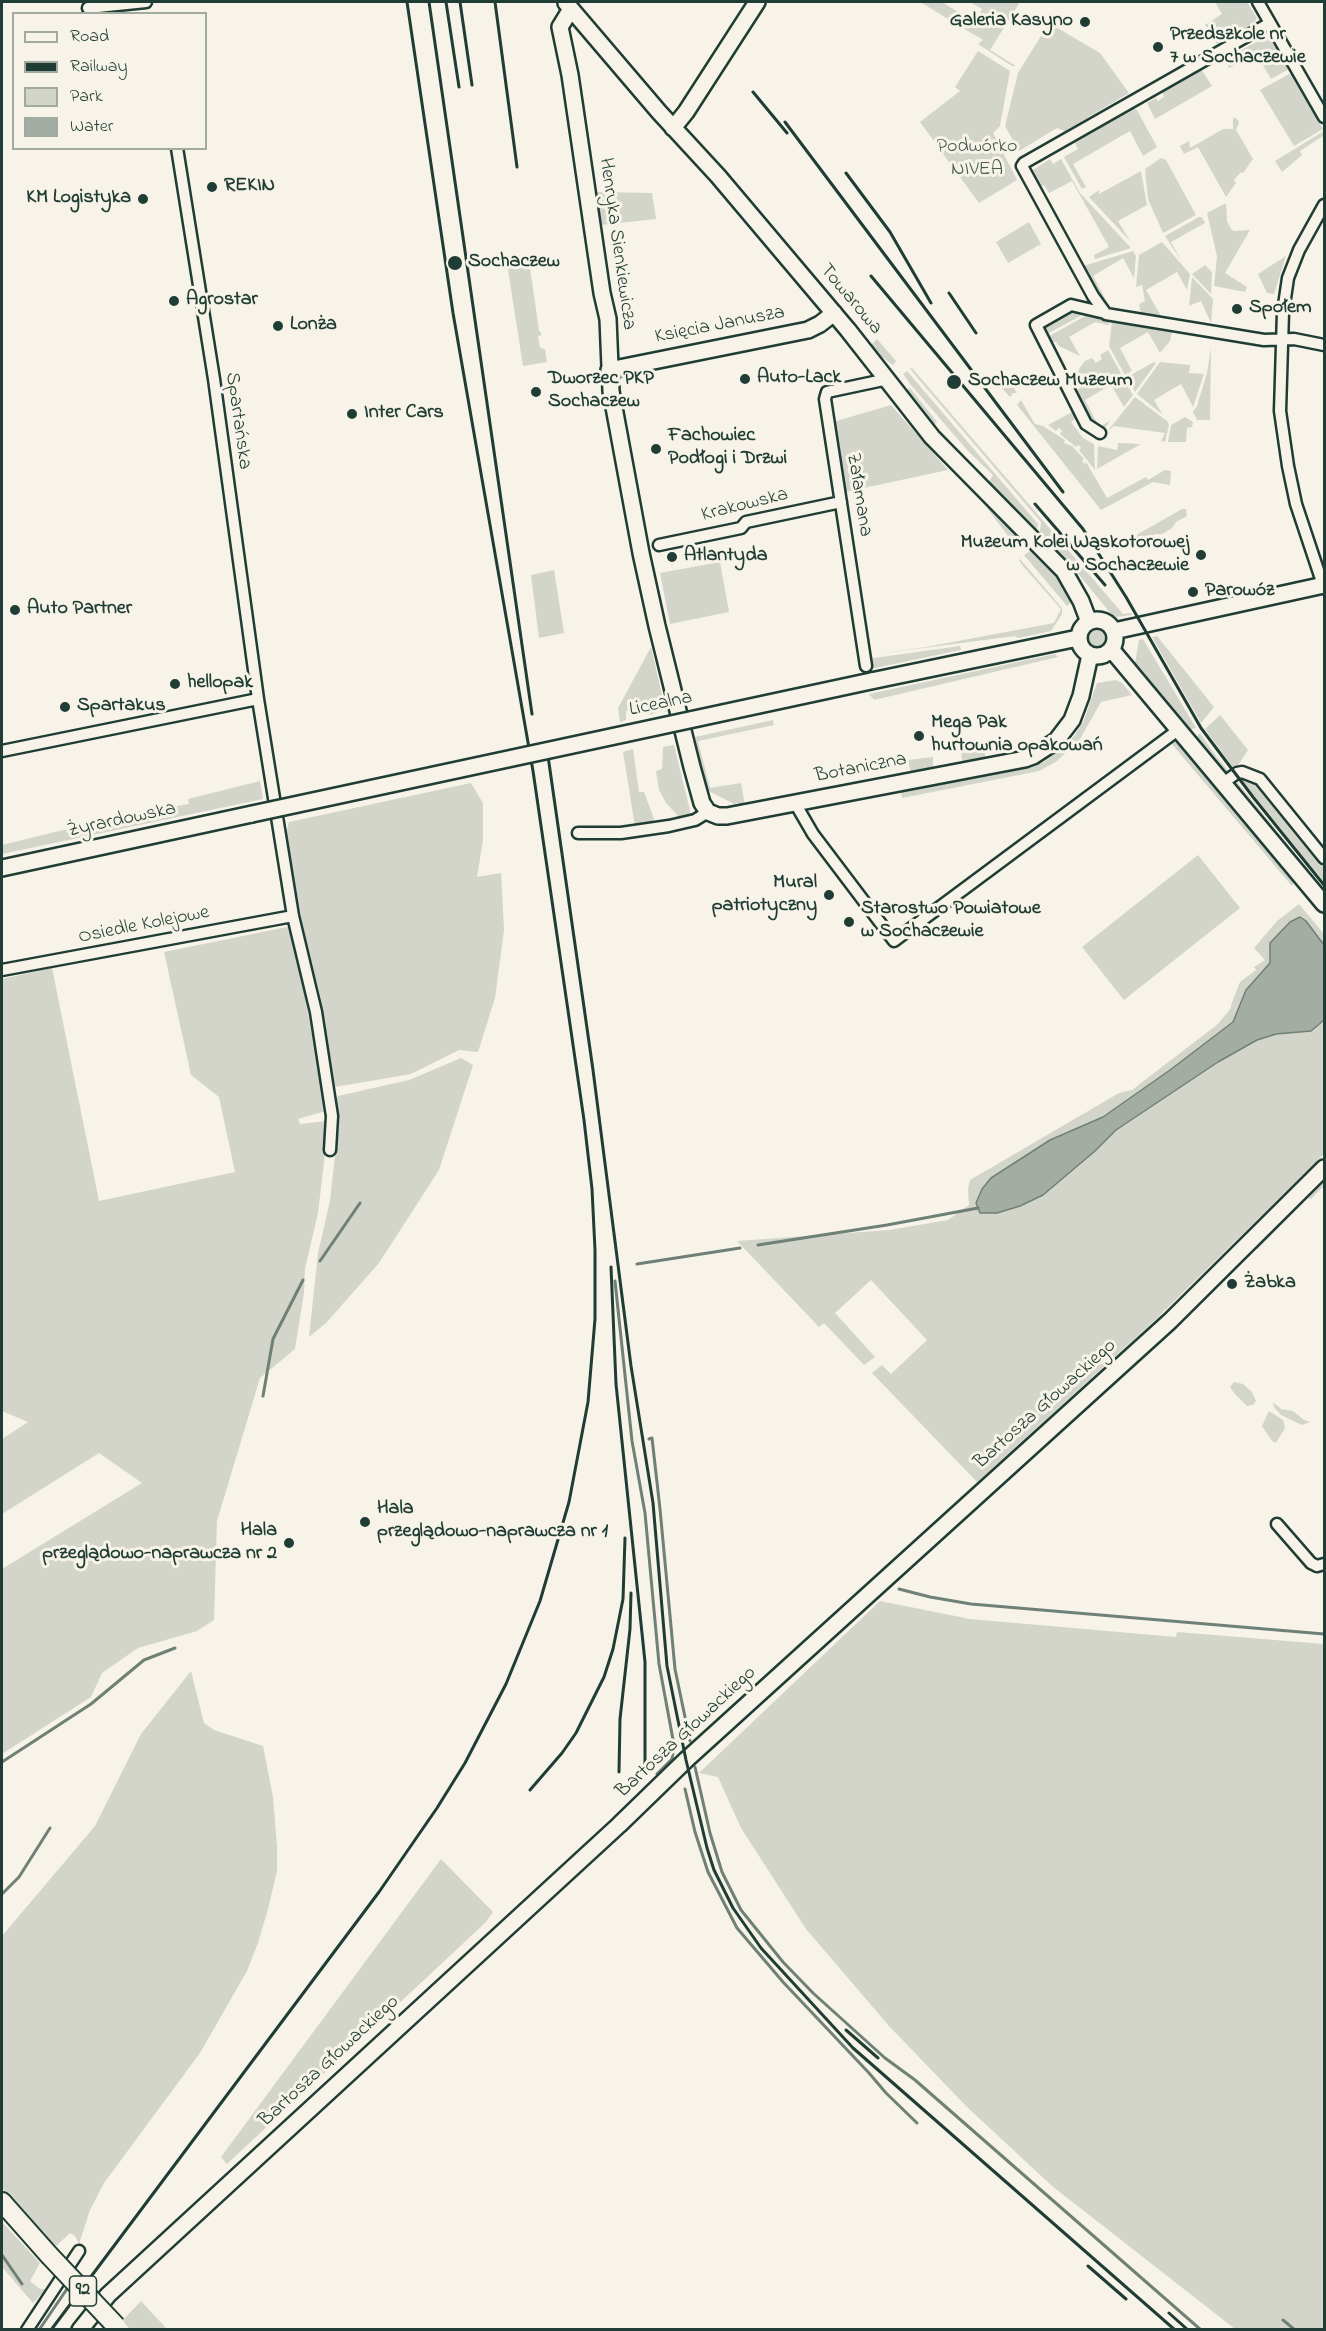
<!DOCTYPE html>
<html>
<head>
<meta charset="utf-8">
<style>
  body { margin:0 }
  #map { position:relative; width:1326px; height:2331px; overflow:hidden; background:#f7f3e8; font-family:"Indie Flower",sans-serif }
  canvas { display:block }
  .frame { position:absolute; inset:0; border:3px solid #1f3d34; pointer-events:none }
  .legend { position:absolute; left:12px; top:12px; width:195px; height:138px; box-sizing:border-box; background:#f7f3e8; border:2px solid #a1aaa0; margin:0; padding:8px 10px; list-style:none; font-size:18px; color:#1f3d34 }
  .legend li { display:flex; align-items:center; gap:12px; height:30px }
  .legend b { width:30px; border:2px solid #a1aaa0 }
</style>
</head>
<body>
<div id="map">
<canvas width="1326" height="2331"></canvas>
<div class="frame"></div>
<ul class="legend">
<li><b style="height:8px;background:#f7f3e8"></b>Road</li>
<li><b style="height:8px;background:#1f3d34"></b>Railway</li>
<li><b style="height:16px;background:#d3d5ca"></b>Park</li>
<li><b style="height:16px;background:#a4ada3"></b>Water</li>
</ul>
</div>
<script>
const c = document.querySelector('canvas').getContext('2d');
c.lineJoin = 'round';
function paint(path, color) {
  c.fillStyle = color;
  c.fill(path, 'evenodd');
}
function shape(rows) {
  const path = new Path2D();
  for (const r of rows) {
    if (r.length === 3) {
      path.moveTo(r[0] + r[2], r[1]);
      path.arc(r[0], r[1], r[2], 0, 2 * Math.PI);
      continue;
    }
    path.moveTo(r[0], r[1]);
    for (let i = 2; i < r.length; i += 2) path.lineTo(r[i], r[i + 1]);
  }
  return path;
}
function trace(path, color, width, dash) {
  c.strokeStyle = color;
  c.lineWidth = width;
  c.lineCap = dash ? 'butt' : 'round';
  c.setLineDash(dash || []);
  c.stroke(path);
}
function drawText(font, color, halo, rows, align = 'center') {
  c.font = font + ' "Indie Flower",sans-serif';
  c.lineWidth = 6;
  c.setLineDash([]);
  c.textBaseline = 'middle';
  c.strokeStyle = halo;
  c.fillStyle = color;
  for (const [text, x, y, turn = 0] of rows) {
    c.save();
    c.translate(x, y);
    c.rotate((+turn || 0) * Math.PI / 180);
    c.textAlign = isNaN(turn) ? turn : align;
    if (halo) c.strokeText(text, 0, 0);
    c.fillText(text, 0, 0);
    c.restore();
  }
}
paint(shape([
  [920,2,942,2,974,22,982,9,970,2,1020,2,990,50,1016,66,1012,66,978,44,983,40],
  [1215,2,1247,2,1257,18,1254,23,1217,44,1205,25,1222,14],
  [1049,23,1100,53,1129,93,1065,131,1057,128,1019,151,1005,126,1018,73],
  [1268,36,1289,69,1271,79,1256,53,1229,68,1224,59],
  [978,51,1010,71,1000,126,993,133,1017,180,979,203,920,122,960,91,955,87],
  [1201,69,1212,86,1155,119,1147,103,1156,98,1158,101,1164,97,1162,91],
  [1291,73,1323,129,1294,146,1260,90],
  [1132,108,1137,110,1157,147,1143,156,1130,131,1073,164,1086,187,1082,189,1064,157,1078,149,1075,143],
  [1233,118,1236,118,1239,122,1236,130,1253,159,1243,173,1241,172,1234,180,1236,183,1226,197,1198,147,1184,154,1180,146,1189,141,1190,148,1223,129,1233,129],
  [1324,131,1324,138,1323,136,1300,151,1302,155,1282,172,1275,161],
  [1161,158,1166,160,1196,215,1163,233,1148,199,1145,169],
  [1050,159,1053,164,1061,159,1080,193,1131,248,1095,259,1094,255,1109,247,1072,181,1049,193,1044,185,1041,187,1033,170],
  [1141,171,1147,205,1118,221,1130,241,1089,197,1099,190,1099,194],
  [597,192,652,193,656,219,601,225],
  [1226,203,1227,221,1231,229,1234,231,1250,230,1225,273,1247,287,1245,292,1214,286,1217,256,1207,213],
  [1199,217,1202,217,1205,223,1171,242,1182,262,1165,236],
  [1029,222,1041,244,1008,263,996,242],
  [1162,242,1190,274,1187,290,1177,272,1146,290,1161,316,1141,315,1139,304,1145,301,1142,285,1136,287,1139,255],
  [1133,251,1136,256,1134,278,1123,258,1093,276,1106,300,1103,301,1083,266],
  [528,254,539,330,542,335,538,336,540,348,545,349,547,362,523,366,506,257],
  [1286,256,1274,294,1267,293,1258,274],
  [1205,265,1212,272,1211,294,1192,274],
  [1192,277,1213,299,1211,323,1201,301,1189,306],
  [1069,312,1084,314,1045,335,1045,325],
  [1085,316,1110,320,1109,325,1095,322,1069,337,1080,356,1059,346,1056,342,1048,342,1046,338],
  [1112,321,1170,330,1172,332,1170,341,1160,353,1148,332,1120,348,1132,371,1125,375,1109,346],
  [877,339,896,361,893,365,872,350,872,344],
  [1211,348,1210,420,1197,420,1193,412,1197,406,1207,373],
  [1108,350,1133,395,1124,407,1111,385,1085,400,1099,427,1110,421,1103,431,1094,425,1076,391,1088,382,1083,373,1078,375,1079,369,1085,361,1092,358,1096,363,1102,359,1100,355],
  [1154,362,1156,363,1135,392,1127,377],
  [1160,362,1190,365,1189,373,1204,374,1193,407,1181,384,1154,400,1163,415,1137,394],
  [912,368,1123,614,1131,613,1132,615,1116,617,1112,615,1071,565,1040,532,1041,522,910,369],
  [907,371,1038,524,1037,530,989,482,993,475,968,451,911,385,903,374],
  [1005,372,1017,393,1013,393,1010,397,994,380],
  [910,388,937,422,935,424,929,425,907,390],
  [1135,397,1167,421,1169,425,1165,442,1161,441,1165,433,1114,426,1106,433],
  [1021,400,1035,424,1043,426,1065,440,1064,443,1072,446,1084,459,1082,461,1085,464,1086,462,1107,498,1146,477,1148,480,1165,470,1171,471,1170,485,1153,482,1101,510,1017,405],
  [891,405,948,470,845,492,833,422],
  [1076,410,1078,416,1071,422,1083,438,1094,444,1095,470,1079,450,1081,448,1079,445,1076,447,1060,434,1062,431,1059,428,1056,431,1048,425],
  [1185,417,1193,422,1192,427,1187,428,1186,442,1168,442,1171,425],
  [1118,443,1141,444,1097,469,1098,446,1117,450],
  [991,505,1023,538,1017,548,987,508],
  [1182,509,1186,509,1187,516,1176,522,1172,528,1162,534,1155,534,1142,542,1137,541,1135,538,1138,534],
  [1032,550,1037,551,1056,571,1073,601,1067,606,1024,555],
  [1020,559,1062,608,1062,614,1051,631,1018,638,1015,636,870,655,926,647,1054,623,1061,609,1023,566,1019,560],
  [720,562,729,612,670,624,660,573],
  [554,570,564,633,539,638,531,575],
  [1097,639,10],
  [1157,636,1214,707,1201,723,1152,637],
  [1143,639,1187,713,1196,728,1187,730,1135,663,1139,640],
  [960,646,961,650,870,669,867,659],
  [651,647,666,712,662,710,650,715,649,709,626,711,626,720,620,722,618,708],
  [1055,654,1058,657,874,700,869,694],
  [1116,680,1122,683,1132,695,1101,702,1080,739,1057,761,1039,771,902,798,901,791,1025,769,1044,762,1062,749,1075,735,1084,720,1097,683],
  [1220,715,1248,750,1235,770,1205,729],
  [773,720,774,725,698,741,710,788,741,783,745,806,740,807,738,803,734,804,707,790,695,737],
  [1200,733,1216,756,1230,773,1223,773,1195,739],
  [1176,740,1178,741,1295,879,1292,886,1171,743],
  [674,745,691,815,679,817,666,803,659,790,656,771,662,769,663,747],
  [633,749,639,792,644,792,654,819,653,823,635,825,634,820,623,752],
  [985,750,985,761,963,765,961,753],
  [933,757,933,771,911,775,908,760],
  [1245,777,1256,781,1272,797,1324,865,1324,882,1240,778],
  [1234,778,1324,889,1324,895,1231,783],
  [260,781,263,799,2,854,2,845,170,804,171,807,189,804,188,799],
  [471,783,483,803,483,840,477,877,501,873,504,930,495,998,478,1052,459,1050,411,1074,335,1087,320,996,303,927,286,835,289,822],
  [1198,855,1240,908,1124,1000,1082,947],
  [1299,904,1324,934,1324,1154,1155,1320,977,1482,872,1373,882,1365,891,1374,927,1340,871,1280,835,1313,875,1357,864,1365,824,1323,819,1327,737,1241,889,1230,948,1220,969,1205,968,1189,970,1180,1119,1093,1132,1090,1218,1024,1231,1008,1231,1005,1240,982,1256,970,1254,967,1265,960,1254,948,1277,921],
  [292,926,326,1111,298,1119,300,1124,327,1121,325,1154,318,1213,305,1269,304,1293,295,1349,260,1378,217,1521,214,1620,197,1631,138,1648,102,1673,91,1697,2,1754,2,1569,142,1483,99,1453,2,1514,2,1439,28,1422,2,1411,2,979,52,968,99,1201,235,1172,219,1097,191,1075,164,952],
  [461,1058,473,1065,439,1170,379,1263,326,1323,309,1337,318,1253,330,1201,336,1146,336,1099,338,1096,409,1080],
  [1317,1182,1324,1182,1324,1186,1311,1199,1308,1198,1257,1250,1255,1245],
  [1234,1382,1243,1384,1252,1392,1256,1401,1253,1405,1247,1406,1234,1393,1230,1387],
  [1273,1402,1281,1409,1293,1411,1304,1420,1310,1422,1302,1425,1281,1415,1274,1407],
  [1269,1411,1283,1420,1285,1428,1276,1443,1272,1441,1262,1426],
  [880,1601,970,1619,1176,1637,1177,1632,1324,1644,1324,2329,1235,2329,1052,2186,967,2107,889,2026,806,1929,741,1828,718,1777,699,1773],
  [191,1671,204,1723,214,1730,263,1746,273,1797,277,1846,277,1871,268,1909,258,1943,247,1971,200,2053,104,2183,90,2210,79,2244,75,2236,70,2233,55,2247,2,2188,2,1936,95,1826,141,1734],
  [441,1859,493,1912,485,1923,227,2164,221,2157],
  [2,2222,40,2263,30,2281,40,2289,46,2289,33,2303,2,2267],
  [141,2301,167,2329,130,2329,122,2321]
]), '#d3d5ca');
const water = shape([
  [1300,917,1306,921,1324,945,1324,1020,1311,1031,1276,1034,1257,1040,1218,1062,1116,1130,1095,1151,1043,1195,1020,1206,997,1213,980,1213,976,1203,982,1189,991,1178,1050,1140,1103,1117,1170,1070,1233,1022,1246,990,1270,963,1270,943,1290,922,1300,917]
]);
paint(water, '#a4ada3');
trace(water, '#6f8077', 1.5);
trace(shape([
  [758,1245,887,1225,978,1208],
  [320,1261,360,1203],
  [637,1264,740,1248],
  [615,1281,632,1441,645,1513,659,1664,674,1745,672,1759,657,1774],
  [263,1396,273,1339,303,1280],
  [649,1439,652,1438,660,1509,675,1669,690,1741],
  [899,1589,930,1597,971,1604,1324,1634],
  [2,1762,91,1704,144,1660,175,1648],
  [695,1767,710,1833,722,1872,741,1910,783,1962,813,1993,885,2058,915,2080,1201,2330],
  [685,1789,695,1832,708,1872,737,1928,783,1982,869,2073,886,2093,917,2123],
  [2,1894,19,1877,50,1828],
  [2,2255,22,2284],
  [1283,2320,1295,2330],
  [39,2330,69,2286]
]), '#6f8077', 3);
const street = shape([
  [1258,2,1324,117],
  [88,8,146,2],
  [1270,23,1024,163,1022,166,1093,296,1106,314,1264,340,1294,339,1324,345],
  [1324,205,1299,250,1288,278,1283,312,1280,411,1288,466,1296,504,1324,588],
  [1100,433,1086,424,1036,325,1071,305,1105,313],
  [659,545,741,528,746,522,841,502],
  [866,666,825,399,827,392,888,379],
  [258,699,293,916,316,1012,332,1116,330,1150],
  [2,751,258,699,214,379,177,148],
  [1223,783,1237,773,1242,772,1260,779,1324,858],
  [795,803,813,834,894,941,1178,730],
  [578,833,621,833,669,826,695,820,708,812],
  [2,970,293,916],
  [1277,1524,1311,1563,1317,1566,1324,1564],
  [27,2330,79,2251]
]);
const secondary = shape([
  [566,3,659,112,718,176,848,330,932,437,1064,571,1081,601,1089,622],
  [571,9,560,27,570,75,602,293,608,319,611,391,641,553,657,626,692,767,702,803,708,812,718,816,727,816,1025,759,1033,756,1056,741,1072,720,1081,696,1090,655],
  [673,128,686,112,757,2],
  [609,370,808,330,820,324,834,313],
  [1097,638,18],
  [1114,631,1324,585],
  [1111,649,1324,904],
  [871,681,1078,638],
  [2,868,252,814],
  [80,2330,108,2295,619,1825,686,1760,1170,1321,1324,1168]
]);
const primary = shape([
  [2,2202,49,2255]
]);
trace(street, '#1f3d34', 15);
trace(secondary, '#1f3d34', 20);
trace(primary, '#1f3d34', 22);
trace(street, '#f7f3e8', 10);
trace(secondary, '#f7f3e8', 15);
trace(primary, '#f7f3e8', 18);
trace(shape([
  [429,2,532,714],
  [446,2,459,87],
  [460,2,472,85],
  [495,2,517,167],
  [753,92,787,133],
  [785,122,1063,492],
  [846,173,890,232,931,303],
  [871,276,1083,529,1126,597,1201,728,1253,797,1324,885],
  [949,293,976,333],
  [1035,504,1105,585],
  [548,756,593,1070,631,1366,653,1503,667,1666,686,1760,707,1848,714,1870,733,1908,761,1948,853,2048,1175,2330],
  [611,1267,616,1384,645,1662,645,1765],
  [619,1772,620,1719,630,1629,631,1593],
  [530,1790,562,1753,576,1733,604,1677,613,1649,623,1599,625,1538],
  [846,2030,878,2058],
  [1088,2266,1126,2299],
  [1169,2313,1188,2330],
  [51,2330,379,1892,437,1808,465,1763,506,1684,540,1601,569,1502,588,1402,595,1319,595,1250,592,1189,584,1120,533,771,453,313,407,2]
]), '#1f3d34', 3);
const secondaryBridge = shape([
  [252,814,871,681]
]);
const primaryBridge = shape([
  [49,2255,116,2326]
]);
trace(secondaryBridge, '#1f3d34', 20, []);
trace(primaryBridge, '#1f3d34', 22, []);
trace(secondaryBridge, '#f7f3e8', 15);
trace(primaryBridge, '#f7f3e8', 18);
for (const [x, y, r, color] of [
  [1085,22,6,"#1f3d34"],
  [1158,47,6,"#1f3d34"],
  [212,187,6,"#1f3d34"],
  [143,199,6,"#1f3d34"],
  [455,263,8,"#1f3d34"],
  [174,301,6,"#1f3d34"],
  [1237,309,6,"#1f3d34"],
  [278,326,6,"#1f3d34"],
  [745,379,6,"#1f3d34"],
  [954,382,8,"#1f3d34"],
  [536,392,6,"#1f3d34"],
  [352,414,6,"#1f3d34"],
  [656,449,6,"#1f3d34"],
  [1201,555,6,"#1f3d34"],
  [672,557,6,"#1f3d34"],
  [1193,592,6,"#1f3d34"],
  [15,610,6,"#1f3d34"],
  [175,684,6,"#1f3d34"],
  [65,707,6,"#1f3d34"],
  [919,736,6,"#1f3d34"],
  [829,895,6,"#1f3d34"],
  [849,922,6,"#1f3d34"],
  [1232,1284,6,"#1f3d34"],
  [365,1522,6,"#1f3d34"],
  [289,1543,6,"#1f3d34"]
]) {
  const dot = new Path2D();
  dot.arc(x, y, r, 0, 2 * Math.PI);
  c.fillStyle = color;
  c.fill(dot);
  trace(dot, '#f7f3e8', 2);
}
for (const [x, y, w] of [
  [83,2291,27]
]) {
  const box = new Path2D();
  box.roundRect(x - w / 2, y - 15, w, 30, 4.5);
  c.fillStyle = '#f7f3e8';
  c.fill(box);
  trace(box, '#1f3d34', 1.5);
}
drawText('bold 18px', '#1f3d34', null, [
  ["92",83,2291]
]);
drawText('bold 20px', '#1f3d34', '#f7f3e8', [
  ["Galeria Kasyno",1073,22,"right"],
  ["Przedszkole nr",1170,36],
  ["7 w Sochaczewie",1170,59],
  ["REKIN",224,187],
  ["KM Logistyka",131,199,"right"],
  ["Sochaczew",468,263],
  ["Agrostar",186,301],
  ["Społem",1249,309],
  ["Lonża",290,326],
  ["Auto-Lack",757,379],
  ["Dworzec PKP",548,380],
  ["Sochaczew",548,403],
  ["Sochaczew Muzeum",968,382],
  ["Inter Cars",364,414],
  ["Fachowiec",668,437],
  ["Podłogi i Drzwi",668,460],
  ["Muzeum Kolei Wąskotorowej",1189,544,"right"],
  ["w Sochaczewie",1189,567,"right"],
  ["Atlantyda",684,557],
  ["Parowóz",1205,592],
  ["Auto Partner",27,610],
  ["hellopak",187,684],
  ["Spartakus",77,707],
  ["Mega Pak",931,724],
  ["hurtownia opakowań",931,747],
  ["Mural",817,884,"right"],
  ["patriotyczny",817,907,"right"],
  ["Starostwo Powiatowe",861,910],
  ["w Sochaczewie",861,933],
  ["Żabka",1244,1284],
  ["Hala",377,1510],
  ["przeglądowo-naprawcza nr 1",377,1533],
  ["Hala",277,1532,"right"],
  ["przeglądowo-naprawcza nr 2",277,1555,"right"]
], 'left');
drawText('20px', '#435b52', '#f7f3e8', [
  ["Podwórko",977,148],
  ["NIVEA",977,171]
]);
drawText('20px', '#1f3d34', '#f7f3e8', [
  ["Henryka Sienkiewicza",616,244,82],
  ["Towarowa",850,300,50],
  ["Księcia Janusza",720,326,-11],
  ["Spartańska",237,421,82],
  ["Załamana",858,495,81],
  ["Krakowska",745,506,-14],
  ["Licealna",661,705,-12],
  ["Botaniczna",861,769,-11],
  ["Żyrardowska",122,821,-12],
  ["Osiedle Kolejowe",144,926,-11],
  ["Bartosza Głowackiego",1046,1405,-42],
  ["Bartosza Głowackiego",687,1733,-43],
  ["Bartosza Głowackiego",330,2062,-43]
]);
</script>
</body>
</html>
